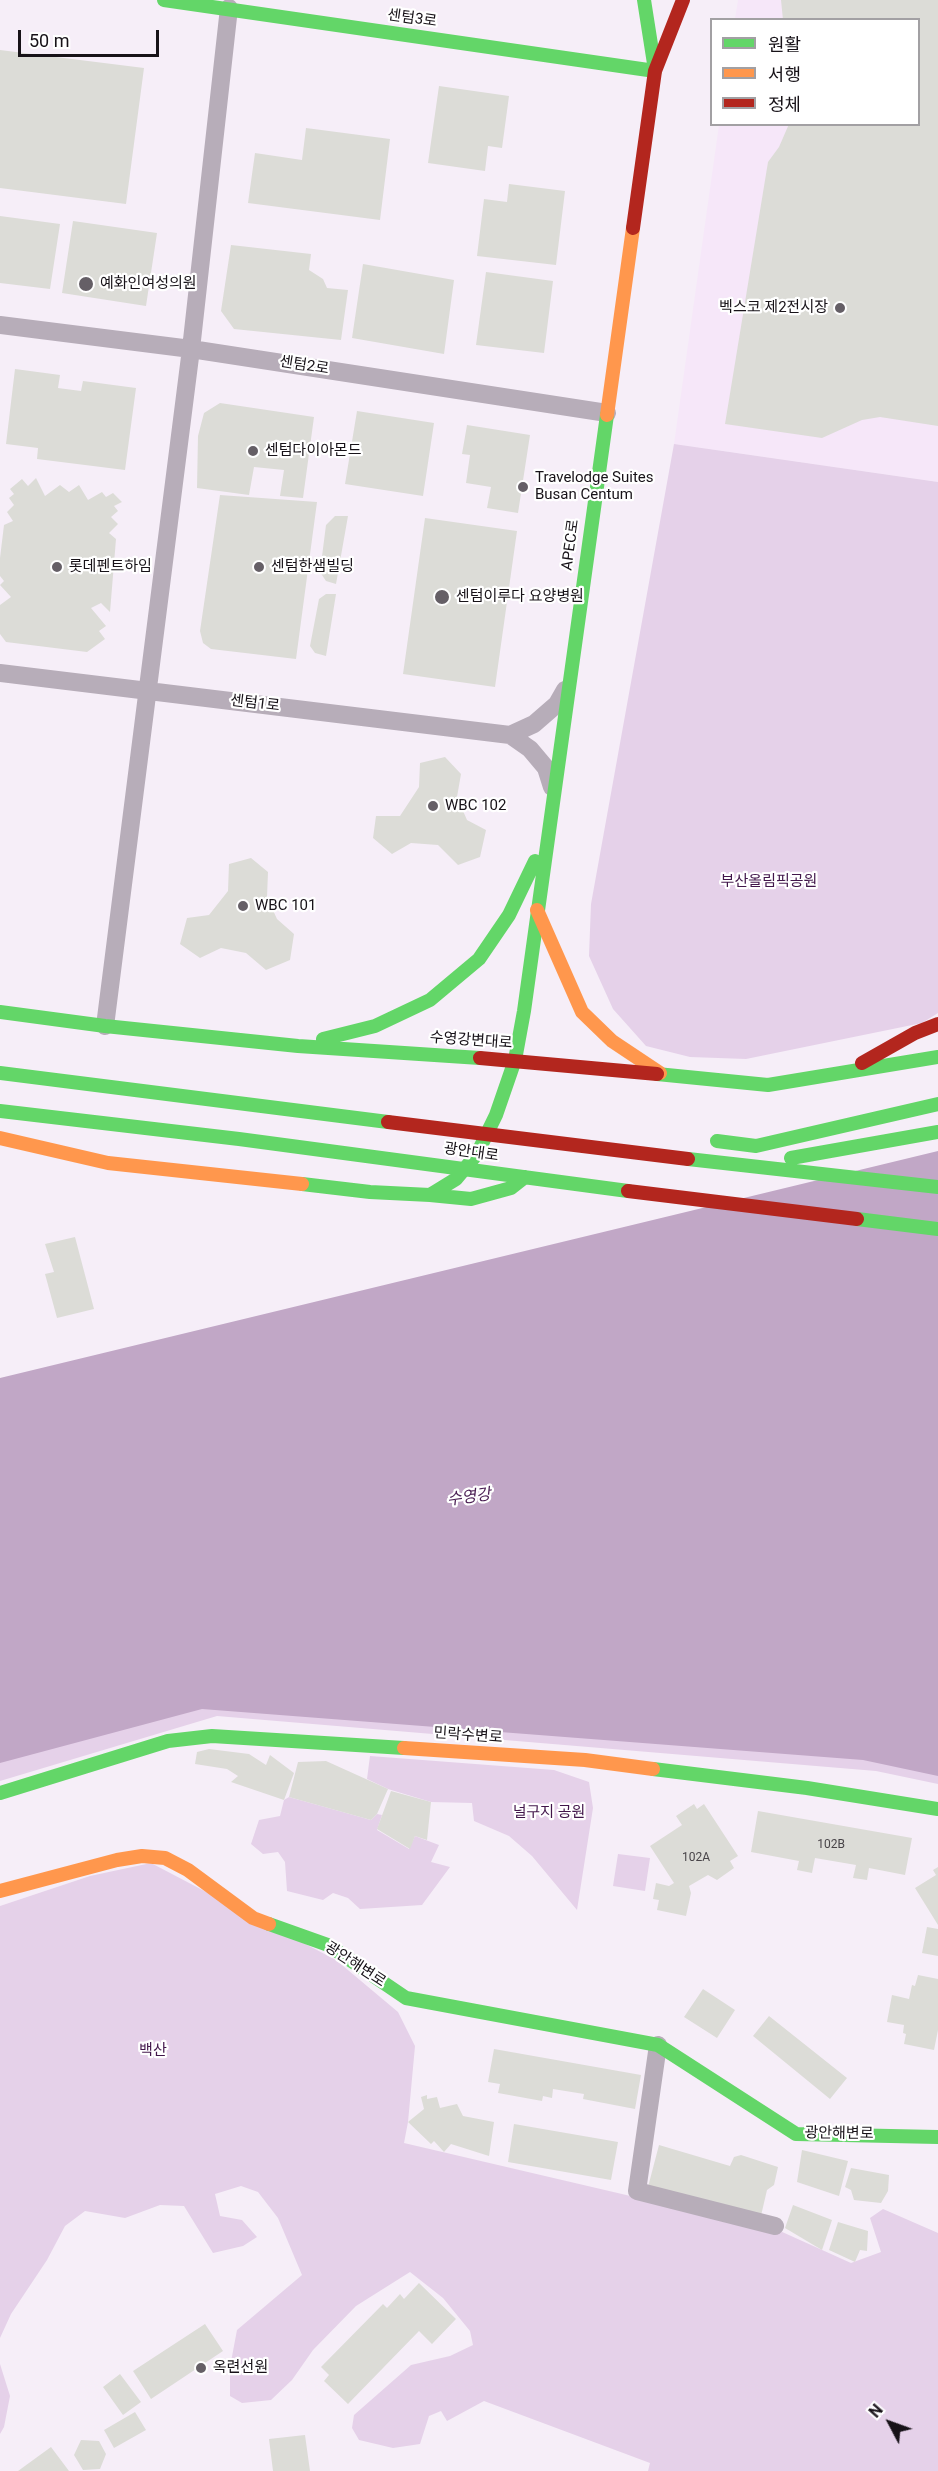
<!DOCTYPE html>
<html>
<head>
<meta charset="utf-8">
<style>
  body { margin:0 }
  #map { position:relative; width:938px; height:2471px; overflow:hidden; background:#f6eef8; font-family:Roboto,"Noto Sans KR",sans-serif }
  canvas { display:block }
  .legend { position:absolute; left:710px; top:18px; width:210px; height:108px; box-sizing:border-box; background:#fff; border:2px solid #a2a0a3; margin:0; padding:8px 10px; list-style:none; font-size:18px; color:#171218 }
  .legend li { display:flex; align-items:center; gap:12px; height:30px }
  .legend b { width:30px; border:2px solid #a2a0a3 }
  .north { position:absolute; left:860px; top:2393px; width:60px; height:60px; -webkit-text-stroke:4px #fff; paint-order:stroke; rotate:311deg; font-size:16px; font-weight:700; line-height:24px; text-align:center; color:#171218 }
  .north::after { content:''; display:block; margin:auto; width:21px; height:27px; background:#171218; clip-path:polygon(50% 0,100% 100%,50% 72%,0 100%) }
  .scale { position:absolute; left:18px; top:30px; width:141px; height:27px; box-sizing:border-box; border:3px solid #171218; border-top:0; padding-left:8px; font-size:18px; line-height:21px; white-space:nowrap; color:#171218; -webkit-text-stroke:4px #fff; paint-order:stroke }
</style>
</head>
<body>
<div id="map">
<canvas width="938" height="2471"></canvas>
<ul class="legend">
<li><b style="height:8px;background:#63d668"></b>원활</li>
<li><b style="height:8px;background:#ff974d"></b>서행</li>
<li><b style="height:8px;background:#b3261e"></b>정체</li>
</ul>
<div class="north">N</div>
<div class="scale">50 m</div>
</div>
<script>
const c = document.querySelector('canvas').getContext('2d');
c.lineJoin = 'round';
function paint(path, color) {
  c.fillStyle = color;
  c.fill(path, 'evenodd');
}
function shape(rows) {
  const path = new Path2D();
  for (const r of rows) {
    path.moveTo(r[0], r[1]);
    for (let i = 2; i < r.length; i += 2) path.lineTo(r[i], r[i + 1]);
  }
  return path;
}
function trace(path, color, width, dash) {
  c.strokeStyle = color;
  c.lineWidth = width;
  c.lineCap = dash ? 'butt' : 'round';
  c.setLineDash(dash || []);
  c.stroke(path);
}
function drawText(font, color, halo, rows, align = 'center') {
  c.font = font + ' Roboto,"Noto Sans KR",sans-serif';
  c.lineWidth = 4.5;
  c.setLineDash([]);
  c.textBaseline = 'middle';
  c.strokeStyle = halo;
  c.fillStyle = color;
  for (const [text, x, y, turn = 0] of rows) {
    c.save();
    c.translate(x, y);
    c.rotate((+turn || 0) * Math.PI / 180);
    c.textAlign = isNaN(turn) ? turn : align;
    if (halo) c.strokeText(text, 0, 0);
    c.fillText(text, 0, 0);
    c.restore();
  }
}
paint(shape([
  [738,0,938,0,938,482,674,444,719,125,918,124,918,20,735,19]
]), '#f6e7f9');
paint(shape([
  [674,444,938,482,938,1013,922,1023,746,1059,690,1057,646,1046,613,1009,589,956,591,904],
  [200,1685,938,1745,938,1784,876,1771,217,1716,0,1781,0,1739],
  [370,1756,554,1770,589,1782,593,1808,577,1910,532,1856,509,1836,474,1821,472,1803,431,1802,388,1789,367,1779],
  [289,1797,371,1820,377,1814,382,1815,377,1830,409,1849,415,1836,439,1845,431,1862,450,1867,422,1905,360,1909,348,1898,333,1893,323,1900,287,1891,285,1862,278,1852,263,1854,251,1844,259,1820,280,1816,284,1800],
  [618,1854,650,1858,645,1891,613,1886],
  [151,1863,336,1960,398,2012,415,2046,408,2122,404,2143,780,2231,851,2263,881,2252,870,2218,883,2209,938,2233,938,2471,648,2471,650,2463,484,2401,447,2421,441,2411,429,2416,420,2444,393,2448,359,2440,352,2428,354,2415,411,2365,450,2356,473,2345,470,2331,443,2298,410,2272,356,2306,313,2350,292,2380,271,2400,242,2403,230,2396,230,2367,237,2330,302,2275,278,2218,258,2192,241,2186,215,2194,220,2216,242,2220,257,2237,243,2246,213,2253,184,2206,160,2205,125,2218,85,2211,65,2226,47,2260,11,2314,0,2338,0,1906,90,1876],
  [0,2364,10,2396,4,2427,0,2434]
]), '#e5d1e9');
paint(shape([
  [938,1151,938,1776,863,1760,202,1709,0,1763,0,1378]
]), '#c1a7c6');
paint(shape([
  [781,0,938,0,938,426,880,417,862,420,822,438,725,424,768,162,779,147,789,124,918,124,918,20,783,20],
  [0,50,144,68,126,204,0,188],
  [439,86,509,96,502,148,488,146,485,171,428,163],
  [306,128,390,139,380,220,248,203,255,153,302,160],
  [509,184,565,191,556,265,477,256,484,199,507,202],
  [0,216,60,224,50,289,0,283],
  [73,221,157,233,146,306,62,293],
  [231,245,311,254,309,270,323,279,327,288,348,290,341,340,234,329,221,311],
  [363,264,454,280,444,354,352,338],
  [486,272,553,281,544,353,476,345],
  [15,369,60,375,58,388,81,391,83,381,136,388,125,470,37,459,38,448,6,444],
  [220,403,314,417,303,498,280,496,284,470,254,467,249,495,197,488,198,436,204,413],
  [357,411,434,423,423,496,345,484],
  [467,425,530,435,518,513,487,508,491,487,466,483,470,455,462,454],
  [36,478,45,496,60,485,69,492,79,485,88,500,102,492,106,497,113,493,122,502,114,506,118,511,111,517,118,524,109,533,116,539,110,612,101,603,91,608,106,626,99,631,105,639,87,652,6,642,0,634,0,605,11,597,0,585,4,581,0,576,0,558,4,525,13,521,7,512,14,505,9,498,14,494,10,489,22,479,28,486],
  [220,495,317,502,296,659,211,649,203,643,200,631],
  [335,516,348,516,336,584,326,581,320,572,326,525],
  [425,518,517,531,495,687,403,674],
  [326,594,336,594,326,656,315,653,310,646,319,599],
  [445,757,461,774,457,797,467,820,486,830,480,857,458,865,438,845,411,843,392,854,373,838,376,816,400,816,419,787,420,763],
  [251,858,268,872,267,897,277,919,294,934,290,960,266,970,246,953,221,948,200,958,180,944,187,918,209,915,228,891,229,864],
  [75,1237,94,1309,57,1318,45,1274,54,1272,45,1244],
  [209,1749,249,1754,266,1765,270,1755,294,1773,284,1800,231,1782,238,1776,227,1769,195,1764,197,1752],
  [326,1761,388,1789,377,1814,371,1820,289,1797,298,1762],
  [391,1791,431,1802,427,1840,415,1836,410,1849,377,1829],
  [694,1804,697,1809,704,1804,738,1856,730,1861,734,1868,717,1880,708,1875,689,1886,691,1893,686,1916,657,1910,659,1900,653,1899,656,1883,669,1886,674,1883,650,1846,682,1825,676,1816],
  [758,1811,912,1838,905,1875,869,1868,867,1880,853,1878,856,1865,815,1858,812,1873,797,1870,799,1861,751,1852],
  [938,1867,938,1925,915,1888,936,1875,933,1870],
  [927,1927,938,1929,938,1956,922,1953],
  [918,1975,938,1979,938,2030,934,2050,904,2044,906,2034,903,2033,904,2025,887,2022,892,1995,909,1999,912,1985,915,1986],
  [703,1989,735,2010,717,2038,684,2017],
  [769,2016,847,2078,830,2099,753,2036],
  [494,2049,641,2075,635,2109,583,2099,584,2094,553,2089,552,2098,543,2096,542,2101,498,2093,500,2084,488,2082],
  [427,2095,427,2099,437,2097,440,2108,457,2104,463,2116,494,2122,489,2156,451,2144,444,2152,434,2141,431,2144,408,2122,424,2109,421,2097],
  [514,2124,618,2142,611,2180,508,2162],
  [659,2145,730,2166,734,2157,741,2155,778,2167,774,2185,767,2190,760,2220,648,2187],
  [802,2150,848,2161,839,2196,797,2182],
  [851,2168,889,2175,888,2191,881,2203,854,2200,851,2190,845,2187],
  [793,2205,832,2220,822,2250,785,2228],
  [838,2222,868,2231,867,2251,860,2250,855,2262,829,2250],
  [419,2283,456,2319,432,2344,419,2331,348,2404,324,2381,329,2375,321,2367,383,2304,387,2308,400,2294,404,2299],
  [205,2324,223,2351,151,2399,133,2371],
  [120,2374,141,2402,123,2415,103,2387],
  [135,2412,146,2430,114,2448,104,2430],
  [305,2435,310,2471,273,2471,269,2439],
  [81,2440,99,2441,106,2454,100,2469,83,2470,74,2455],
  [51,2447,69,2471,18,2471]
]), '#dcdcd7');
trace(shape([
  [0,325,191,349,607,413],
  [0,673,510,735,530,749,546,768,552,787],
  [510,735,534,724,557,704,565,690],
  [105,1026,191,349,229,8],
  [658,2045,637,2191,775,2226]
]), '#b7adb9', 18);
trace(shape([
  [164,0,655,71],
  [644,0,655,70],
  [0,1012,105,1026,298,1046,480,1058],
  [323,1039,375,1026,430,1000,479,959,509,915,535,861],
  [515,1060,524,1011,607,415],
  [0,1073,388,1122],
  [657,1074,768,1085,938,1057],
  [0,1111,239,1139,628,1191],
  [717,1141,756,1146,938,1104],
  [791,1158,938,1132],
  [688,1159,938,1187],
  [302,1184,370,1192,430,1195,456,1179,477,1154,496,1115,515,1060],
  [430,1195,471,1199,511,1188,525,1177],
  [857,1219,938,1229],
  [653,1769,807,1788,938,1809],
  [0,1793,168,1741,212,1736,404,1748],
  [269,1924,328,1945,406,1998,658,2045,796,2134,938,2137]
]), '#63d668', 14);
trace(shape([
  [607,415,633,228],
  [537,910,582,1012,612,1041,660,1073],
  [0,1138,108,1163,302,1184],
  [404,1748,585,1760,653,1769],
  [0,1891,117,1860,142,1856,165,1858,188,1870,253,1918,269,1924]
]), '#ff974d', 14);
trace(shape([
  [633,228,655,71,683,0],
  [480,1058,657,1074],
  [862,1063,915,1033,938,1024],
  [388,1122,688,1159],
  [628,1191,857,1219]
]), '#b3261e', 14);
for (const [x, y, r, color] of [
  [86,284,8,"#655f66"],
  [840,308,6,"#655f66"],
  [253,451,6,"#655f66"],
  [523,487,6,"#655f66"],
  [57,567,6,"#655f66"],
  [259,567,6,"#655f66"],
  [442,597,8,"#655f66"],
  [433,806,6,"#655f66"],
  [243,906,6,"#655f66"],
  [201,2368,6,"#655f66"]
]) {
  const dot = new Path2D();
  dot.arc(x, y, r, 0, 2 * Math.PI);
  c.fillStyle = color;
  c.fill(dot);
  trace(dot, '#fff', 2);
}
drawText('12px', '#484448', null, [
  ["102B",831,1845],
  ["102A",696,1858]
]);
drawText('15px', '#171218', '#fff', [
  ["센텀3로",412,19,8],
  ["센텀2로",304,366,9],
  ["APEC로",571,545,-82],
  ["센텀1로",255,704,7],
  ["수영강변대로",471,1041,4],
  ["광안대로",471,1153,8],
  ["민락수변로",468,1736,4],
  ["광안해변로",355,1965,33],
  ["광안해변로",839,2134,1]
]);
drawText('15px', '#171218', '#fff', [
  ["예화인여성의원",100,284],
  ["벡스코 제2전시장",828,308,"right"],
  ["센텀다이아몬드",265,451],
  ["Travelodge Suites",535,478],
  ["Busan Centum",535,495],
  ["롯데펜트하임",69,567],
  ["센텀한샘빌딩",271,567],
  ["센텀이루다 요양병원",456,597],
  ["WBC 102",445,806],
  ["WBC 101",255,906],
  ["옥련선원",213,2368]
], 'left');
drawText('15px', '#41154a', '#fff', [
  ["부산올림픽공원",769,882],
  ["널구지 공원",549,1813],
  ["백산",153,2051]
]);
drawText('italic 16px', '#481c51', '#fff', [
  ["수영강",469,1498,-8]
]);
</script>
</body>
</html>
